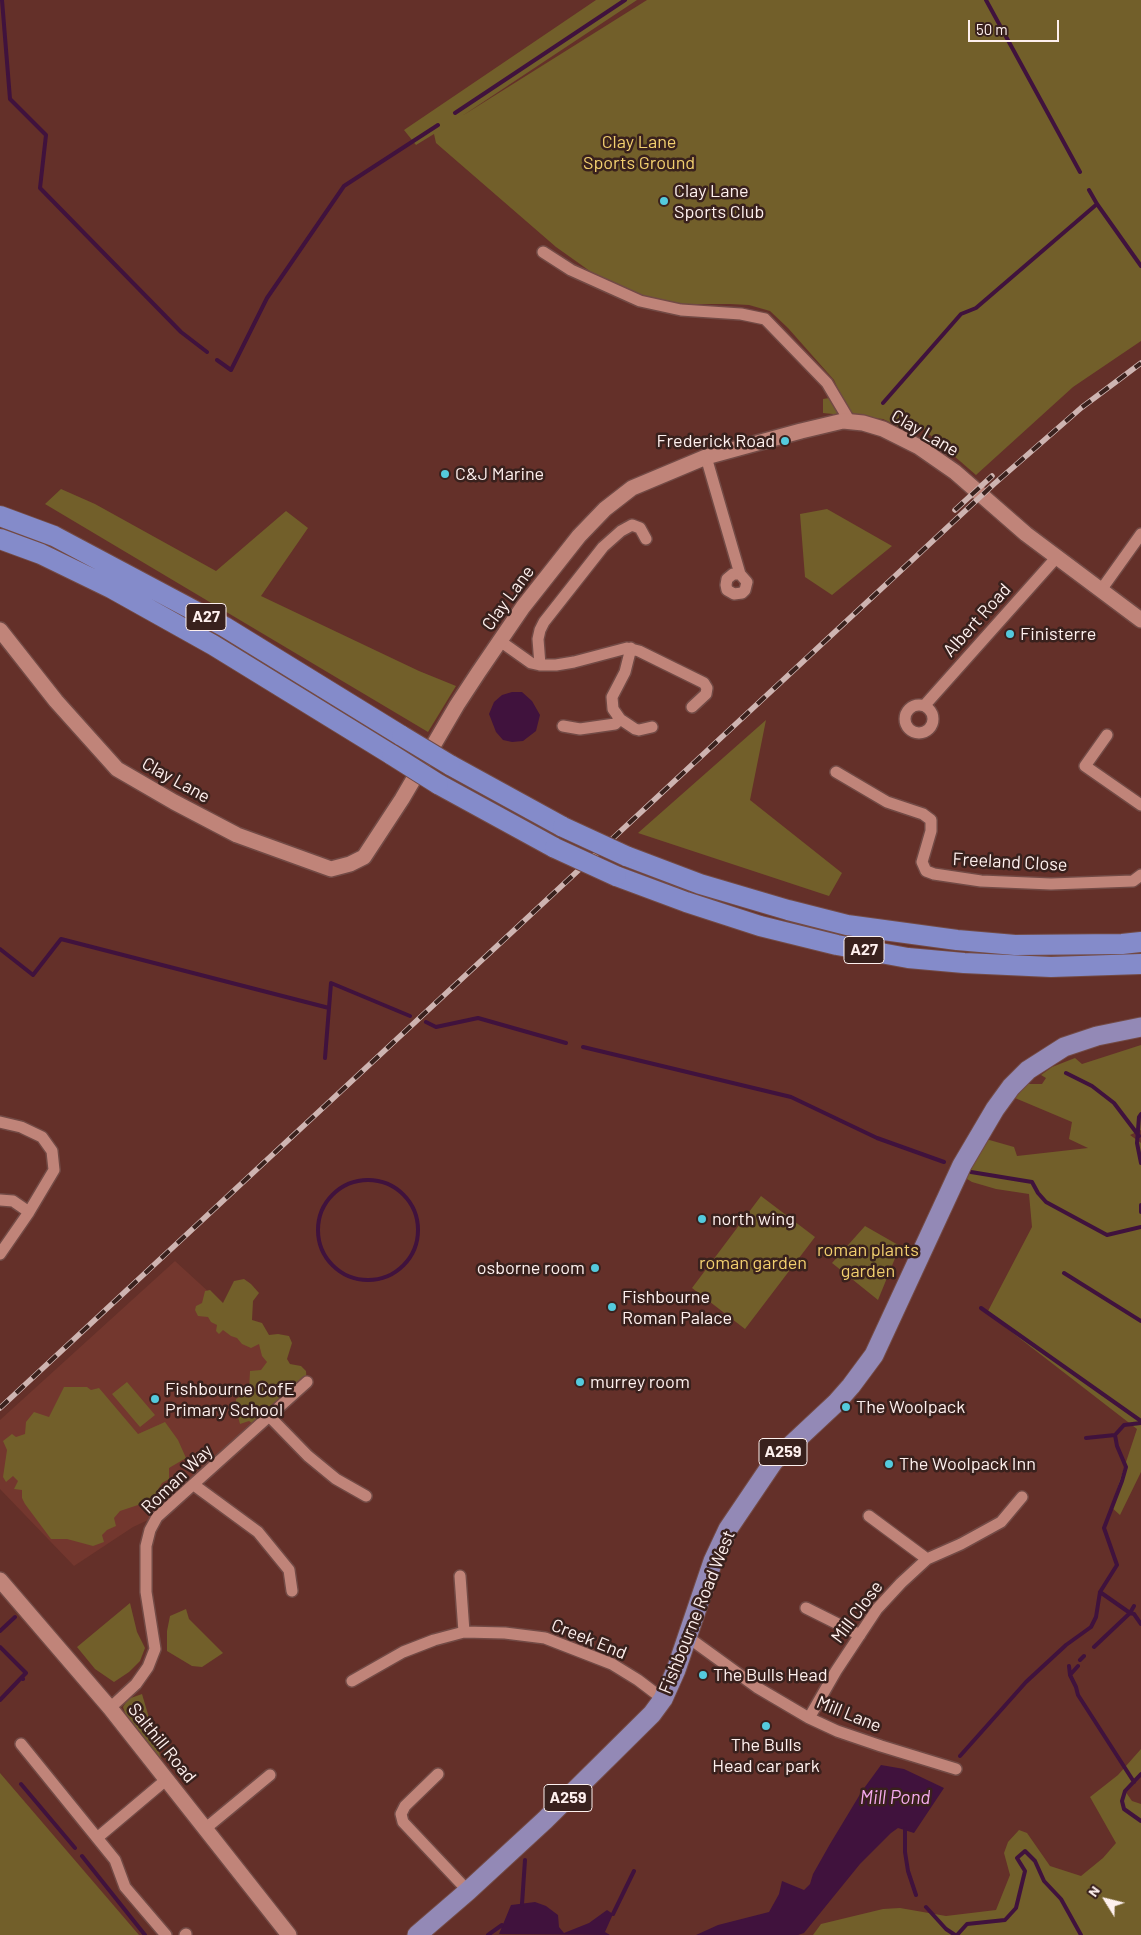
<!DOCTYPE html>
<html>
<head>
<meta charset="utf-8">
<style>
  body { margin:0 }
  #map { position:relative; width:1141px; height:1935px; overflow:hidden; background:#643029; font-family:Barlow,sans-serif }
  canvas { display:block }
  .north { position:absolute; left:1081px; top:1875px; width:50px; height:50px; -webkit-text-stroke:4px #39211d; paint-order:stroke; rotate:306deg; font-size:14px; font-weight:700; line-height:20px; text-align:center; color:#fef0ee }
  .north::after { content:''; display:block; margin:auto; width:18px; height:22px; background:#fef0ee; clip-path:polygon(50% 0,100% 100%,50% 72%,0 100%) }
  .scale { position:absolute; left:968px; top:20px; width:91px; height:22px; box-sizing:border-box; border:2px solid #fef0ee; border-top:0; padding-left:6px; font-size:15px; line-height:18px; white-space:nowrap; color:#fef0ee; -webkit-text-stroke:4px #39211d; paint-order:stroke }
</style>
</head>
<body>
<div id="map">
<canvas width="1141" height="1935"></canvas>
<div class="north">N</div>
<div class="scale">50 m</div>
</div>
<script>
const c = document.querySelector('canvas').getContext('2d');
c.lineJoin = 'round';
function paint(path, color) {
  c.fillStyle = color;
  c.fill(path, 'evenodd');
}
function shape(rows) {
  const path = new Path2D();
  for (const r of rows) {
    if (r.length === 3) {
      path.moveTo(r[0] + r[2], r[1]);
      path.arc(r[0], r[1], r[2], 0, 2 * Math.PI);
      continue;
    }
    path.moveTo(r[0], r[1]);
    for (let i = 2; i < r.length; i += 2) path.lineTo(r[i], r[i + 1]);
  }
  return path;
}
function trace(path, color, width, dash) {
  c.strokeStyle = color;
  c.lineWidth = width;
  c.lineCap = dash ? 'butt' : 'round';
  c.setLineDash(dash || []);
  c.stroke(path);
}
function drawText(font, color, halo, rows, align = 'center') {
  c.font = font + ' Barlow,sans-serif';
  c.lineWidth = 5;
  c.setLineDash([]);
  c.textBaseline = 'middle';
  c.strokeStyle = halo;
  c.fillStyle = color;
  for (const [text, x, y, turn = 0] of rows) {
    c.save();
    c.translate(x, y);
    c.rotate((+turn || 0) * Math.PI / 180);
    c.textAlign = isNaN(turn) ? turn : align;
    if (halo) c.strokeText(text, 0, 0);
    c.fillText(text, 0, 0);
    c.restore();
  }
}
paint(shape([
  [175,1261,307,1382,159,1515,133,1527,74,1566,0,1489,0,1420]
]), '#73372e');
paint(shape([
  [596,0,637,0,462,116,647,0,1141,0,1141,341,1073,387,976,475,915,422,908,431,883,419,823,413,823,399,841,396,834,380,788,328,770,311,749,305,730,304,682,304,637,295,594,274,556,247,436,143,434,134,416,145,404,130],
  [61,489,95,504,216,571,286,511,308,528,261,596,419,671,456,686,428,732,45,504],
  [827,509,892,546,832,595,805,577,800,514],
  [766,720,750,800,842,873,829,896,638,833],
  [1141,1045,1141,1130,1130,1135,1141,1143,1141,1472,1120,1515,1111,1507,1137,1429,987,1313,1032,1227,1029,1194,996,1189,972,1182,962,1176,986,1139,1014,1147,1017,1156,1088,1148,1069,1139,1072,1122,1015,1098,1018,1090,1025,1084,1042,1084,1046,1078,1041,1075,1052,1067,1075,1058,1082,1064],
  [761,1196,815,1237,745,1329,692,1288],
  [865,1226,900,1246,878,1300,832,1263],
  [244,1279,251,1284,259,1293,253,1301,252,1320,262,1323,269,1335,278,1334,289,1336,292,1343,287,1359,290,1364,301,1366,306,1371,307,1386,253,1424,249,1421,240,1424,236,1409,236,1399,249,1392,250,1371,261,1370,267,1362,262,1356,259,1344,251,1348,242,1344,237,1338,231,1336,223,1330,219,1334,216,1331,217,1325,211,1322,208,1317,198,1316,195,1310,196,1306,202,1303,205,1291,210,1290,223,1303,234,1281],
  [127,1382,155,1415,140,1427,112,1394],
  [64,1387,87,1387,91,1390,99,1388,138,1434,165,1422,178,1440,186,1458,169,1468,169,1479,162,1483,156,1493,156,1503,147,1508,141,1504,120,1511,114,1518,116,1526,107,1530,102,1535,104,1542,93,1546,67,1539,51,1539,25,1504,22,1498,22,1490,14,1489,18,1481,13,1476,6,1482,3,1477,7,1450,3,1441,12,1434,16,1437,25,1434,26,1422,34,1412,49,1417],
  [130,1603,137,1632,145,1648,140,1661,129,1672,114,1682,95,1669,77,1647],
  [186,1609,189,1619,223,1653,202,1667,192,1666,167,1651,167,1631,170,1616],
  [142,1694,162,1762,126,1716,123,1707,128,1699],
  [1141,1749,1141,1774,1125,1791,1132,1801,1141,1804,1141,1935,813,1935,821,1924,883,1909,900,1908,946,1916,996,1910,1010,1875,1004,1853,1008,1842,1019,1830,1027,1833,1050,1866,1081,1876,1103,1858,1116,1843,1090,1797,1118,1775],
  [0,1773,139,1935,0,1935]
]), '#725f2a');
paint(shape([
  [512,692,522,692,532,701,540,715,536,731,523,741,512,742,503,740,496,732,489,714,494,702,502,695],
  [881,1765,904,1769,944,1788,914,1833,898,1828,891,1833,860,1864,804,1933,798,1935,696,1935,718,1925,769,1912,779,1894,782,1881,804,1890,810,1884,813,1874,830,1844,862,1791],
  [535,1902,546,1906,558,1915,559,1927,564,1933,589,1923,607,1910,613,1914,605,1932,610,1935,499,1934,511,1905]
]), '#40123d');
trace(shape([
  [2,0,10,99,46,135,40,188,181,332,207,352],
  [986,0,1080,172],
  [455,113,625,0],
  [1089,190,1097,204,1141,266],
  [217,360,231,370,267,298,344,186,438,125],
  [883,403,961,314,976,308,1097,204],
  [0,949,33,975,61,939,329,1008],
  [426,1022,436,1027,478,1018,566,1043],
  [583,1047,791,1097,877,1138,944,1162],
  [325,1058,331,983,410,1016],
  [1066,1073,1092,1086,1114,1103,1139,1136],
  [1141,1114,1139,1117,1137,1143,1141,1163],
  [971,1172,1032,1182,1038,1193,1046,1202,1107,1235,1141,1227],
  [368,1230,50],
  [1141,1205,1141,1212],
  [1064,1273,1141,1321],
  [981,1308,1141,1421],
  [1086,1438,1115,1435],
  [1100,1592,1130,1613,1134,1614,1141,1624],
  [0,1631,15,1617],
  [0,1647,26,1673,22,1677],
  [1094,1647,1130,1613,1134,1606],
  [1080,1660,1084,1656],
  [1069,1666,1070,1675,1076,1687,1078,1695,1134,1782],
  [1070,1675,1078,1666],
  [0,1700,22,1677,23,1679],
  [960,1756,1026,1682,1066,1645,1091,1627,1096,1617,1100,1592,1117,1565,1104,1528,1122,1481,1126,1467,1117,1446,1115,1435,1124,1425,1141,1423],
  [1141,1774,1125,1791,1122,1801,1124,1809,1141,1821],
  [21,1784,75,1848],
  [905,1829,905,1852,908,1871,916,1895],
  [82,1856,145,1935],
  [522,1904,525,1860],
  [926,1907,946,1929,955,1935],
  [613,1914,634,1871],
  [488,1935,502,1925],
  [957,1935,967,1924,1005,1920,1016,1908,1025,1871,1017,1858,1025,1851,1035,1861,1044,1881,1061,1899,1081,1935]
]), '#40123d', 4);
const minor = shape([
  [543,252,571,270,640,301,681,310,741,314,765,319,827,383,849,420],
  [706,457,740,574,747,582,745,590,742,593,734,594,727,590,726,585,727,579,733,574,740,574],
  [1101,590,1141,534],
  [500,641,531,663,540,665,556,665,574,662,627,648,639,651,704,683,707,688,706,694,692,707],
  [631,648,625,672,612,697,613,709,620,719,635,729,639,730,652,727],
  [540,665,538,639,540,630,544,622,603,547,621,531,632,525,640,528,646,539],
  [919,719,14],
  [924,706,1056,558],
  [563,726,580,729,615,724,620,719],
  [1107,735,1085,766,1141,805],
  [836,772,887,802,923,814,931,820,931,831,922,862,926,871,934,874,981,881,1051,884,1133,881,1141,875],
  [0,1122,21,1127,42,1137,52,1151,54,1170,29,1212,0,1254],
  [0,1200,13,1201,29,1212],
  [269,1416,308,1456,336,1479,366,1496],
  [194,1485,258,1532,289,1570,292,1591],
  [869,1516,927,1559],
  [460,1576,464,1632],
  [806,1608,860,1635],
  [689,1638,758,1688,809,1718,837,1731,881,1746,956,1769],
  [352,1681,403,1652,434,1640,464,1632,505,1633,545,1638,612,1664,638,1680,663,1699],
  [110,1708,136,1684,148,1667,155,1649,146,1592,146,1546,150,1530,157,1517,307,1382],
  [809,1718,836,1671,877,1609,901,1583,927,1559,961,1544,1001,1522,1022,1497],
  [21,1744,115,1860,125,1887,166,1935],
  [438,1774,405,1806,401,1814,403,1822,468,1891],
  [206,1828,270,1775],
  [97,1838,167,1779],
  [185,1935,186,1934]
]);
const tertiary = shape([
  [0,630,56,701,117,769,174,802,237,835,331,869,350,864,364,857,402,799,457,705,478,673,523,607,579,536,605,509,632,488,706,457,801,431,843,421,863,423,883,429,919,447,955,472,1026,534,1141,620],
  [0,1580,110,1708,289,1935]
]);
const primary = shape([
  [417,1935,468,1891,545,1820,652,1714,663,1699,676,1670,713,1561,728,1529,774,1461,836,1403,851,1386,874,1355,962,1165,995,1109,1011,1087,1028,1070,1064,1047,1097,1036,1141,1027]
]);
const trunk = shape([
  [0,516,54,536,225,627,402,736],
  [0,539,41,554,111,588,213,645,392,755],
  [450,765,563,827],
  [438,784,555,848],
  [626,856,700,884,788,910,847,925,957,940,1015,945,1122,944,1141,942],
  [616,876,686,902,760,926,837,945,908,958,964,963,1051,967,1141,964]
]);
trace(minor, '#724a45', 14);
trace(tertiary, '#724a45', 18);
trace(primary, '#724a45', 21);
trace(trunk, '#724a45', 22);
trace(minor, '#c08479', 11);
trace(tertiary, '#c08479', 15);
trace(primary, '#9389b6', 19);
trace(trunk, '#848bca', 20);
const rail = shape([
  [955,510,992,476],
  [0,1408,994,484,1081,408,1141,363]
]);
trace(rail, '#ceb4b1', 5.5);
trace(rail, '#39211d', 4, [11]);
const trunkBridge = shape([
  [402,736,450,765],
  [392,755,438,784],
  [563,827,626,856],
  [555,848,616,876]
]);
trace(trunkBridge, '#724a45', 22, []);
trace(trunkBridge, '#848bca', 20);
for (const [x, y, r, color] of [
  [664,201,5,"#54cadd"],
  [785,441,5,"#54cadd"],
  [445,474,5,"#54cadd"],
  [1010,634,5,"#54cadd"],
  [702,1219,5,"#54cadd"],
  [595,1268,5,"#54cadd"],
  [612,1307,5,"#54cadd"],
  [580,1382,5,"#54cadd"],
  [155,1399,5,"#54cadd"],
  [846,1407,5,"#54cadd"],
  [889,1464,5,"#54cadd"],
  [703,1675,5,"#54cadd"],
  [766,1726,5,"#54cadd"]
]) {
  const dot = new Path2D();
  dot.arc(x, y, r, 0, 2 * Math.PI);
  c.fillStyle = color;
  c.fill(dot);
  trace(dot, '#39211d', 2);
}
for (const [x, y, w] of [
  [206,617,40],
  [864,950,40],
  [783,1452,48],
  [568,1798,48]
]) {
  const box = new Path2D();
  box.roundRect(x - w / 2, y - 13.5, w, 27, 4);
  c.fillStyle = '#39211d';
  c.fill(box);
  trace(box, '#fef0ee', 1);
}
drawText('bold 16px', '#fef0ee', null, [
  ["A27",206,617],
  ["A27",864,950],
  ["A259",783,1452],
  ["A259",568,1798]
]);
drawText('18px', '#f2cf6f', '#39211d', [
  ["Clay Lane",639,142],
  ["Sports Ground",639,163],
  ["roman plants",868,1250],
  ["garden",868,1271],
  ["roman garden",753,1263]
]);
drawText('18px', '#fef0ee', '#39211d', [
  ["Clay Lane",674,191],
  ["Sports Club",674,212],
  ["Frederick Road",775,441,"right"],
  ["C&J Marine",455,474],
  ["Finisterre",1020,634],
  ["north wing",712,1219],
  ["osborne room",585,1268,"right"],
  ["Fishbourne",622,1297],
  ["Roman Palace",622,1318],
  ["murrey room",590,1382],
  ["Fishbourne CofE",165,1389],
  ["Primary School",165,1410],
  ["The Woolpack",856,1407],
  ["The Woolpack Inn",899,1464],
  ["The Bulls Head",713,1675],
  ["The Bulls",766,1745,"center"],
  ["Head car park",766,1766,"center"]
], 'left');
drawText('18px', '#fef0ee', '#39211d', [
  ["Clay Lane",925,433,30],
  ["Clay Lane",508,598,-54],
  ["Albert Road",977,620,-48],
  ["Clay Lane",176,780,29],
  ["Freeland Close",1010,862,3],
  ["Roman Way",177,1479,-44],
  ["Fishbourne Road West",697,1612,-68],
  ["Mill Close",857,1612,-53],
  ["Creek End",589,1639,22],
  ["Mill Lane",849,1714,22],
  ["Salthill Road",162,1743,51]
]);
drawText('italic 19px', '#f5aaed', '#39211d', [
  ["Mill Pond",895,1798]
]);
</script>
</body>
</html>
